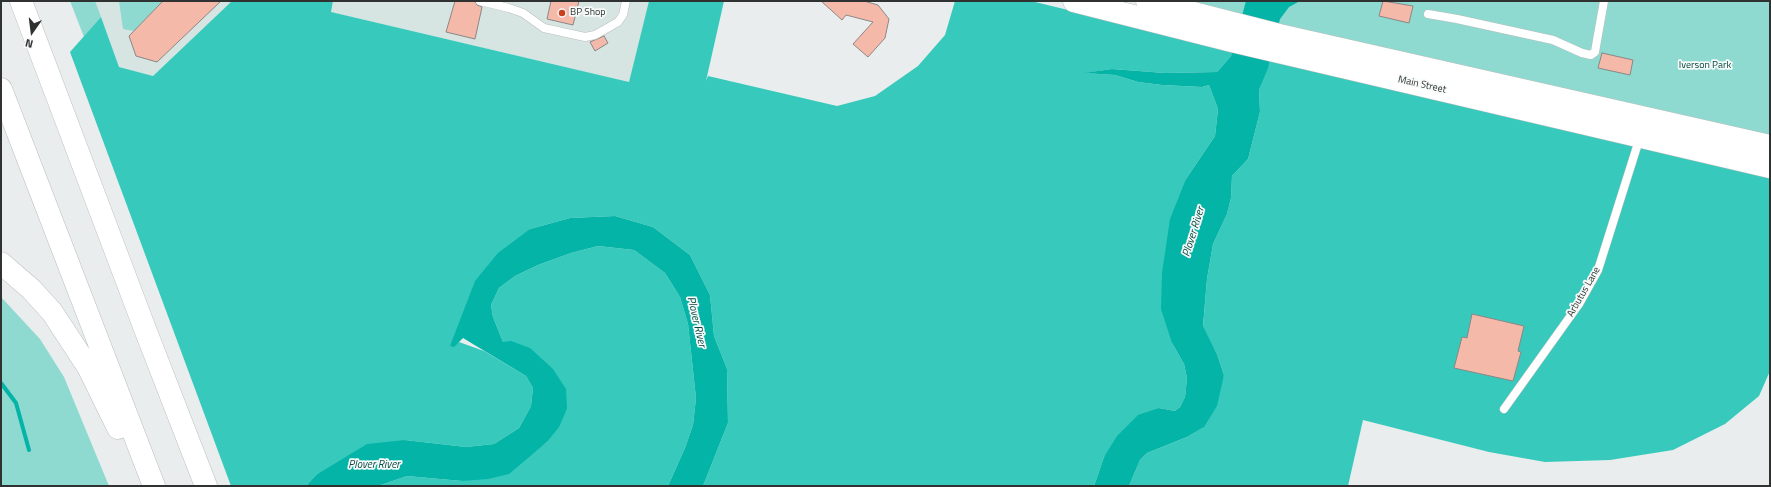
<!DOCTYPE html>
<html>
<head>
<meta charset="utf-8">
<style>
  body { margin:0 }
  #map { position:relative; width:1771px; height:487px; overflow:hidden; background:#e9eded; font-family:"Titillium Web",sans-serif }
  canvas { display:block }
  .frame { position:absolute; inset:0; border:2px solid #303232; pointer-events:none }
  .north { position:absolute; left:12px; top:12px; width:40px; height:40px; -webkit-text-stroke:3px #f6fbfa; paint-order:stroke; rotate:194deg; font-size:11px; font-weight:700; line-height:16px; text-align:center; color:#303232 }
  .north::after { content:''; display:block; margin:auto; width:14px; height:18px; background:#303232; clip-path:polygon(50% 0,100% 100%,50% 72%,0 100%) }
</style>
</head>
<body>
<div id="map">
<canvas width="1771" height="487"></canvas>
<div class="frame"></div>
<div class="north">N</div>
</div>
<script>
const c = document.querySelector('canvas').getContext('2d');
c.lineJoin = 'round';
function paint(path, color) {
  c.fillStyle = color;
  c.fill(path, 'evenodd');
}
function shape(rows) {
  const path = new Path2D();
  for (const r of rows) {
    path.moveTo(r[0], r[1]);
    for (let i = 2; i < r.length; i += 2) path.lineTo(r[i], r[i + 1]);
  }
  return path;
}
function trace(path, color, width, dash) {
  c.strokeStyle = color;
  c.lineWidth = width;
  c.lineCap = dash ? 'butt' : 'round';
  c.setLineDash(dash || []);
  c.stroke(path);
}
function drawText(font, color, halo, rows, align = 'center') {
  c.font = font + ' "Titillium Web",sans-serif';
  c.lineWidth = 3.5;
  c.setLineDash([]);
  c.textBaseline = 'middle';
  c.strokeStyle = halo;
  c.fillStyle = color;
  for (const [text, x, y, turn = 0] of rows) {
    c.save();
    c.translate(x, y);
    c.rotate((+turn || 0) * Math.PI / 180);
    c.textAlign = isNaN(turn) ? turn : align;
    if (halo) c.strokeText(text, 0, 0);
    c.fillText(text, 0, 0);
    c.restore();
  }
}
paint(shape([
  [70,1,232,1,153,76,119,67,101,18],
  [333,1,649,1,629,82,330,12]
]), '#d6e4e2');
paint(shape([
  [70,1,95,1,101,17,84,37],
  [119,1,163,1,134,31,123,29],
  [1147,1,1770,1,1770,146],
  [1,297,40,339,64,377,109,486,1,486]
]), '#8edad0');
paint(shape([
  [232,1,333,1,331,12,629,82,649,1,724,1,706,81,708,76,837,106,875,96,918,66,945,35,955,1,1031,1,1233,50,1231,56,1217,72,1165,73,1112,69,1085,73,1115,75,1138,82,1162,85,1202,87,1209,85,1218,109,1215,136,1186,179,1172,343,1184,364,1187,378,1185,397,1180,407,1175,411,1159,408,1104,457,1094,486,703,486,728,423,727,369,714,336,710,295,690,255,653,227,615,216,570,218,530,229,450,346,459,342,484,351,526,376,533,388,531,406,519,428,494,444,466,447,405,440,316,475,306,486,231,486,70,52,101,17,119,67,153,76],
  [1270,60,1770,178,1770,371,1759,396,1725,424,1673,450,1610,460,1545,462,1489,452,1363,420,1348,486,1129,486,1140,460,1147,453,1187,437,1202,428,1224,375,1217,354,1203,327,1207,279,1213,244,1227,214,1231,198,1232,176,1248,159,1260,112,1259,90],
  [598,246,634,250,665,273,680,297,688,324,696,398,693,425,685,448,668,486,378,486,407,476,462,481,529,456,547,442,567,409,503,342,493,317,491,305,499,288,515,276,538,265,571,253]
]), '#37cabc');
paint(shape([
  [1246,1,1300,1,1289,7,1280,19,1268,68,1259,90,1260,112,1248,159,1232,176,1231,198,1227,214,1213,244,1207,279,1203,326,1217,354,1224,375,1217,406,1204,427,1187,437,1147,453,1140,460,1129,486,1094,486,1104,457,1117,436,1138,415,1159,408,1175,411,1180,407,1185,397,1187,378,1184,364,1172,343,1161,309,1162,273,1170,219,1186,179,1215,136,1218,109,1209,85,1202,87,1162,85,1138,82,1115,75,1083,73,1112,69,1165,73,1217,72,1231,56],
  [615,216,653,227,690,255,710,295,714,336,727,369,728,423,703,486,668,486,685,448,693,425,696,398,688,324,680,297,665,273,634,250,598,246,571,253,538,265,515,276,499,288,491,305,493,317,503,342,511,341,530,348,553,369,566,389,567,409,559,427,547,442,509,474,488,479,462,481,407,476,378,486,306,486,316,475,367,444,405,440,466,447,494,444,519,428,531,406,533,388,526,376,463,338,454,347,450,346,475,281,498,253,530,229,570,218]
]), '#04b4a7');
trace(shape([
  [1,383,16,403,29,450]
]), '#04b4a7', 4);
const building = shape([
  [163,1,221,1,157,62,136,56,129,36,163,1],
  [455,1,475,1,477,5,482,7,475,39,446,32,455,1],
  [551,1,579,1,573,25,547,19,551,1],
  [821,1,864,1,878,5,889,19,885,38,868,57,853,44,873,22,846,15,842,20,821,1],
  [1383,1,1413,6,1409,23,1379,16,1383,1],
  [604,36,608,43,595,51,590,42,604,36],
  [1602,53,1633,60,1630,75,1598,68,1602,53],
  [1472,314,1524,326,1518,351,1521,352,1513,381,1454,368,1462,337,1467,338,1472,314]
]);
paint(building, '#f5b9aa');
trace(building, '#8b8785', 1);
const lane = shape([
  [480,1,509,8,523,13,544,28,585,37,595,35,618,22,623,15,626,1],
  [1428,14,1457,19,1553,40,1582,53,1591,55,1595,52,1596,46,1604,1],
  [1504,409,1579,304,1598,270,1640,137]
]);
const primary = shape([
  [1074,1,1232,41,1770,167],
  [1147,1,1279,35,1770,146]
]);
const highway = shape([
  [21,1,145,329,206,486],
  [1,89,154,486],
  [1,263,31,289,52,312,88,367,118,428]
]);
trace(lane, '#babfbe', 9);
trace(primary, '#babfbe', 23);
trace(highway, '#babfbe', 23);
trace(lane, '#fff', 8);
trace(primary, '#fff', 22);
trace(highway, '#fff', 22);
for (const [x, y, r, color] of [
  [562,13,4,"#ca401d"]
]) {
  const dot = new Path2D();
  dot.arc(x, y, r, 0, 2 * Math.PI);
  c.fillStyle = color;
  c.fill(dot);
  trace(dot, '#f6fbfa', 1.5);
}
drawText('10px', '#303232', '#f6fbfa', [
  ["BP Shop",570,13]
], 'left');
drawText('10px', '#03453f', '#f6fbfa', [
  ["Iverson Park",1705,66]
]);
drawText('10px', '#303232', '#f6fbfa', [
  ["Main Street",1422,85,13],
  ["Arbutus Lane",1584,292,-60]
]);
drawText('italic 11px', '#074842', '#f6fbfa', [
  ["Plover River",1194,232,-73],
  ["Plover River",696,322,77],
  ["Plover River",374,465]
]);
</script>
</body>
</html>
